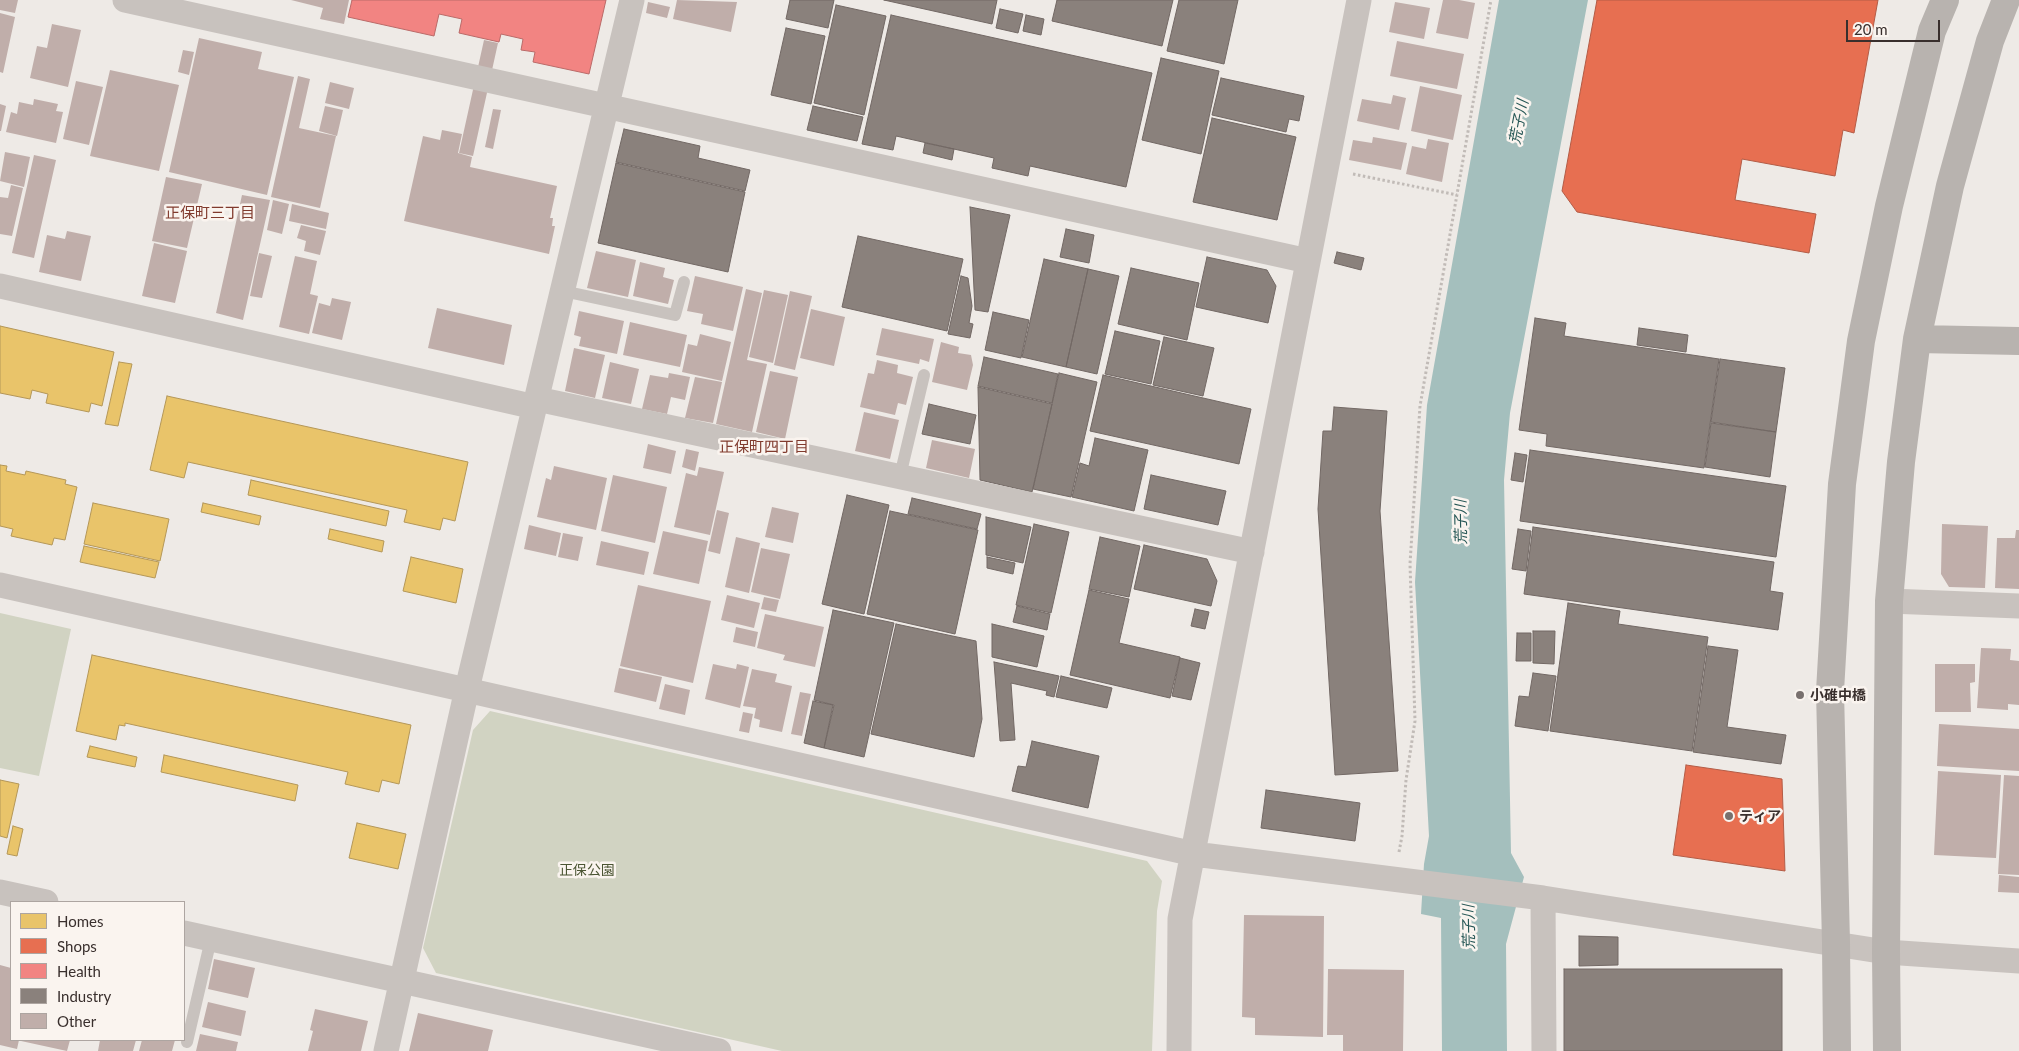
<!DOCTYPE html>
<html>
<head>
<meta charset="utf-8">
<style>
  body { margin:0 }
  #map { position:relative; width:2019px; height:1051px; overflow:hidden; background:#eeeae6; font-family:Lato,sans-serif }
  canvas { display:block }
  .legend { position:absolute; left:10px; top:901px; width:175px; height:140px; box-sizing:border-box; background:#faf4ef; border:1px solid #ada5a1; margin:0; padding:6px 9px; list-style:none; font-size:15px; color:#392f2d }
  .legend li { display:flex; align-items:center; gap:10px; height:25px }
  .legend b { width:25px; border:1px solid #ada5a1 }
  .scale { position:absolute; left:1846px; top:20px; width:94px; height:22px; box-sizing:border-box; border:2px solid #392f2d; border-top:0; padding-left:6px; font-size:15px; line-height:18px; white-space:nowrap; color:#392f2d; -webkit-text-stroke:4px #faf4ef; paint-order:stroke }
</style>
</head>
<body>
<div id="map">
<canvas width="2019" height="1051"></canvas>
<ul class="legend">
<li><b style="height:14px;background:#e9c46a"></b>Homes</li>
<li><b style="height:14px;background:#e76f51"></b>Shops</li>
<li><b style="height:14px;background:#f28482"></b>Health</li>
<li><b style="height:14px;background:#8a817c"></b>Industry</li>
<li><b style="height:14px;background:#c0aeaa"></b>Other</li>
</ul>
<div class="scale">20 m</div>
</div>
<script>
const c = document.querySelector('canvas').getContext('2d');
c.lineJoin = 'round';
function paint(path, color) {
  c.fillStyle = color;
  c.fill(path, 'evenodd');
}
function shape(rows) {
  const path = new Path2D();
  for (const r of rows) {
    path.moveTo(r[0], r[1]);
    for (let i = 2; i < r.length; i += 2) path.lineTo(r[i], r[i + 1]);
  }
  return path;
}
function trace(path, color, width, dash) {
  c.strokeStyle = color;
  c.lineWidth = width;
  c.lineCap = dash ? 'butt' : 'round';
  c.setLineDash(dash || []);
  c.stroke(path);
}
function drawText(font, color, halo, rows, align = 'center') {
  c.font = font + ' Lato,"Noto Sans JP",sans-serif';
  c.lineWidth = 5;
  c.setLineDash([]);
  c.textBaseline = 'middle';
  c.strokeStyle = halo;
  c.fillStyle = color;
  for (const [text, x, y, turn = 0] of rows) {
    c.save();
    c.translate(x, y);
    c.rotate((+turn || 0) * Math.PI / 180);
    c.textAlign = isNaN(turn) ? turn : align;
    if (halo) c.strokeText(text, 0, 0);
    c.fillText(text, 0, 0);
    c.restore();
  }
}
paint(shape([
  [0,613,71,629,39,776,0,768],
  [490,711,1147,861,1162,881,1157,911,1152,1051,782,1051,436,973,423,948,473,730]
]), '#d1d3c2');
paint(shape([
  [1499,0,1588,0,1510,413,1504,480,1511,853,1524,877,1506,944,1507,1051,1442,1051,1441,918,1421,914,1424,864,1429,836,1415,582,1427,405]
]), '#a4bfbd');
const homes = shape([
  [0,326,114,352,102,406,91,403,89,412,46,403,48,394,32,390,30,399,0,393,0,326],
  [119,362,132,364,118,426,105,424,119,362],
  [167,396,468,462,455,521,443,518,440,530,404,522,407,510,188,462,184,478,150,470,167,396],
  [0,465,7,466,6,471,25,475,26,471,66,480,65,484,77,487,65,540,54,538,52,545,11,536,13,529,0,526,0,465],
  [251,480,389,511,386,526,248,495,251,480],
  [93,503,169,519,160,561,84,544,93,503],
  [203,503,261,516,259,525,201,512,203,503],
  [330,529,384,541,382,552,328,539,330,529],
  [84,546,159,562,155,578,80,562,84,546],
  [411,557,463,569,456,603,403,591,411,557],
  [92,655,411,725,399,784,382,780,379,792,345,784,348,772,125,723,125,726,119,725,116,740,76,731,92,655],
  [90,746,137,757,135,767,87,757,90,746],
  [164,755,298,785,295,801,161,772,164,755],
  [0,780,19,784,7,838,0,836,0,780],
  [357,823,406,834,398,869,349,858,357,823],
  [13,826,23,829,17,856,7,854,13,826]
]);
paint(homes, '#e9c46a');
trace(homes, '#b49758', 1);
const shops = shape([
  [1597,0,1878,0,1854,133,1843,130,1835,176,1742,159,1735,200,1816,214,1809,253,1577,212,1562,191,1597,0],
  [1686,765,1782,779,1785,871,1673,855,1686,765]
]);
paint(shops, '#e76f51');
trace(shops, '#b35c46', 1);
const health = shape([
  [352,0,606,0,589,74,533,62,535,52,521,50,523,39,501,34,499,42,459,33,462,19,439,14,434,36,348,17,352,0]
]);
paint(health, '#f28482');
trace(health, '#ba6a68', 1);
const industry = shape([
  [790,0,834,0,828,28,786,19,790,0],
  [884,0,997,0,992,24,884,0],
  [1057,0,1173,0,1162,46,1052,21,1057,0],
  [1179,0,1238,0,1224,64,1167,51,1179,0],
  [836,5,886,16,864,115,814,103,836,5],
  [1000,9,1023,14,1018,33,996,28,1000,9],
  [891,15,1152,73,1126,187,1030,166,1028,176,992,168,994,158,896,136,893,150,862,144,891,15],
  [1026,15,1044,19,1041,35,1023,31,1026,15],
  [786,28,825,36,811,104,771,95,786,28],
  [1161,58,1219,71,1201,154,1142,140,1161,58],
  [1221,78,1304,96,1299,121,1289,119,1286,132,1212,115,1221,78],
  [813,106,863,117,857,141,807,130,813,106],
  [1212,118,1296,137,1277,220,1193,202,1212,118],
  [624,129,700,146,698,158,750,170,745,191,616,162,624,129],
  [925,143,954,149,952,160,923,153,925,143],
  [616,163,745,192,728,272,598,243,616,163],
  [970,207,1010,215,988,312,975,310,970,207],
  [1066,229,1094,235,1089,263,1060,257,1066,229],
  [858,236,963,259,947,331,842,307,858,236],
  [1337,252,1364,258,1361,270,1334,263,1337,252],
  [1207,257,1267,270,1276,286,1268,323,1196,307,1207,257],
  [1044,259,1088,269,1066,367,1022,357,1044,259],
  [1131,268,1199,283,1187,340,1118,324,1131,268],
  [1088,269,1119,276,1097,374,1066,367,1088,269],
  [961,276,968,278,972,306,969,323,973,324,970,338,948,334,961,276],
  [993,312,1029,320,1021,358,985,350,993,312],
  [1535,318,1566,323,1564,336,1719,359,1704,468,1546,446,1547,434,1519,430,1535,318],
  [1639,328,1688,335,1686,352,1637,345,1639,328],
  [1115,331,1160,341,1151,384,1105,374,1115,331],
  [1164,337,1214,348,1203,396,1153,385,1164,337],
  [984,357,1058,374,1052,403,978,386,984,357],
  [1720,359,1785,368,1776,432,1711,422,1720,359],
  [1059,373,1097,382,1071,497,1033,489,1059,373],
  [1103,375,1251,409,1239,464,1090,431,1103,375],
  [978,387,1052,404,1032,492,980,480,978,387],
  [929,404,976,415,970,444,922,434,929,404],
  [1334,407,1387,411,1380,511,1398,771,1335,775,1318,509,1323,431,1332,431,1334,407],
  [1711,423,1776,432,1770,477,1705,467,1711,423],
  [1095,438,1148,450,1134,511,1072,497,1080,463,1089,466,1095,438],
  [1530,450,1786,486,1776,557,1520,521,1530,450],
  [1515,453,1527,455,1523,482,1511,480,1515,453],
  [1151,475,1226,491,1218,525,1144,509,1151,475],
  [847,495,889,505,864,614,822,604,847,495],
  [912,498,981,514,977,529,908,514,912,498],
  [890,511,978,530,955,634,867,614,890,511],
  [986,517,1031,527,1023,563,986,555,986,517],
  [1034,524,1069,532,1051,613,1016,605,1034,524],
  [1533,527,1774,562,1770,591,1783,593,1778,630,1524,594,1533,527],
  [1518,529,1531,531,1526,571,1512,569,1518,529],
  [1100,537,1140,546,1129,597,1089,589,1100,537],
  [1144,545,1207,559,1217,581,1211,606,1134,589,1144,545],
  [987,557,1015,563,1013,574,987,568,987,557],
  [1089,590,1129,599,1119,643,1180,657,1170,698,1070,675,1089,590],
  [1568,603,1620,611,1618,624,1708,637,1692,751,1550,731,1568,603],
  [1017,606,1050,614,1047,630,1013,622,1017,606],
  [1195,609,1209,612,1205,629,1191,626,1195,609],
  [833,610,894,623,864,757,824,748,834,705,814,700,833,610],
  [896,624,976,641,982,719,974,757,871,734,896,624],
  [992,624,1044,636,1037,667,992,657,992,624],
  [1533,631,1555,631,1554,664,1533,663,1533,631],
  [1517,633,1531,633,1531,661,1516,661,1517,633],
  [1708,646,1738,650,1727,727,1786,735,1781,764,1693,752,1708,646],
  [1180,658,1200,663,1191,700,1172,696,1180,658],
  [994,662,1059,676,1054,697,1046,695,1047,691,1011,683,1015,740,1000,741,994,662],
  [1533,673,1556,676,1548,731,1515,726,1519,696,1529,697,1533,673],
  [1061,676,1112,688,1107,708,1056,697,1061,676],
  [813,701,833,705,824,748,804,743,813,701],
  [1032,741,1099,756,1088,808,1012,791,1018,766,1026,767,1032,741],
  [1266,790,1360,803,1355,841,1261,828,1266,790],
  [1579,936,1618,937,1618,965,1579,966,1579,936],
  [1564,969,1782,969,1782,1051,1564,1051,1564,969]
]);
paint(industry, '#8a817c');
trace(industry, '#726864', 1);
paint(shape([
  [0,0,18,0,15,13,0,10],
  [291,0,349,0,344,24,320,19,323,8],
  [677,0,737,2,731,32,673,19],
  [1443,0,1459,0,1475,3,1468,39,1436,33],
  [648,2,670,7,667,18,646,13],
  [1395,2,1430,8,1424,39,1389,32],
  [0,13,15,17,3,73,0,72],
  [52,24,81,30,68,87,30,78,37,46,47,48],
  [199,38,262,52,258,69,294,77,267,195,169,172],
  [484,40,498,43,473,156,459,153],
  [1397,41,1464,54,1457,89,1390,76],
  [183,50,194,52,189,75,178,72],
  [110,70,179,85,159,171,90,156],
  [298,76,310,79,299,128,336,136,320,208,271,197],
  [76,81,103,87,89,145,63,139],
  [330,82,354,88,349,109,325,103],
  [1420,86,1462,95,1453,140,1411,131],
  [1393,95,1406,98,1399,130,1357,121,1362,99,1391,104],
  [34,99,58,104,56,111,63,112,56,143,6,132,11,112,17,114,19,102,33,105],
  [0,104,6,106,1,131,0,131],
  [325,106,343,110,337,136,319,131],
  [493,109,501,110,493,149,485,147],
  [442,130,462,134,458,153,472,157,470,167,557,186,550,218,553,218,552,226,555,226,549,254,404,221,423,136,440,140],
  [1373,137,1407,143,1401,170,1349,160,1353,140,1372,143],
  [1428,139,1449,143,1442,182,1406,174,1412,146,1426,149],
  [5,152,30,157,24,187,0,181],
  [34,155,56,160,34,258,12,253],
  [166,177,202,184,187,248,152,241],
  [11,185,23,188,12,236,0,234,0,197,8,198],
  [242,195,270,200,243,320,216,313],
  [273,200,289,204,282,234,267,230],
  [292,204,329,213,326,229,289,221],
  [301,225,326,231,320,255,304,251,306,241,297,238],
  [67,231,91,236,81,281,39,272,47,235,65,239],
  [154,243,187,251,175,303,142,296],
  [596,251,636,260,628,297,587,288],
  [259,253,272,256,262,298,250,296],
  [295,256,317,261,310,294,318,296,309,334,279,327],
  [640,262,665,268,663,277,674,280,668,304,633,296],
  [695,276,743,287,733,331,701,324,703,314,687,311],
  [746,289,762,293,747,360,767,364,752,432,716,424],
  [764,290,788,295,773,363,749,357],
  [790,291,812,296,795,370,774,365],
  [332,298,351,302,342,340,312,333,319,303,330,306],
  [437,308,512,325,504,365,428,348],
  [811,309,845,317,834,366,800,358],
  [579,311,624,321,617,354,579,346,581,337,574,335],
  [630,322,687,335,680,367,623,355],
  [882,328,934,339,929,362,920,359,919,364,876,355],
  [700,334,731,342,722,381,682,372,688,344,697,346],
  [941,342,959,347,958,353,971,355,973,365,967,390,932,382],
  [574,348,605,355,595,398,565,391],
  [877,360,898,365,897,373,913,377,906,405,898,403,895,415,860,407,868,373,874,374],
  [610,362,639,369,631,404,602,398],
  [770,371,798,377,785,439,756,432],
  [669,373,690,377,685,400,671,397,667,414,642,409,650,375,668,378],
  [695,377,722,382,713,423,685,418],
  [864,412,899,420,890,459,855,451],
  [932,440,975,449,969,478,926,468],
  [648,444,676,451,671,474,643,468],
  [686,449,699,452,695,471,682,467],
  [554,466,607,478,596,530,537,517,546,478,551,480],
  [699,467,724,472,710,535,674,527,686,473,697,476],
  [613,475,667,487,655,543,601,531],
  [772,507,799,513,793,543,765,537],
  [717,510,729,513,720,554,708,551],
  [1942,524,1988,526,1985,588,1949,587,1941,574],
  [529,525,561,533,556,556,524,549],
  [2016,530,2019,530,2019,589,1995,588,1997,538,2015,538],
  [663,531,708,541,699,584,653,574],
  [563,533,583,537,578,561,558,557],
  [736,537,760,543,749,593,725,587],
  [601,541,649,552,644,575,596,565],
  [761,548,790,554,780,599,751,592],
  [638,585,711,601,693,683,620,666],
  [727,595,760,603,754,628,721,620],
  [764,597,779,600,776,612,761,609],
  [765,614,824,627,815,667,783,660,785,655,757,648],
  [736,627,758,632,755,647,733,642],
  [1981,648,2011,649,2010,660,2019,661,2019,705,2008,704,2008,710,1977,708],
  [713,664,736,669,737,664,749,667,740,708,705,699],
  [1935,664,1975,664,1975,682,1970,683,1971,712,1935,712],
  [619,668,662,677,656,702,614,692],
  [752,669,777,674,775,682,792,686,782,732,759,727,760,720,754,718,756,708,743,706],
  [665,684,690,690,685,715,659,709],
  [800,692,811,694,802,736,791,734],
  [743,712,753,714,749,733,739,731],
  [1939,724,2019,729,2019,771,1937,766],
  [1938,771,2001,775,1996,858,1934,855],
  [2004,775,2019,776,2019,875,1998,874],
  [1999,875,2019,877,2019,893,1998,892],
  [1244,915,1324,916,1323,1037,1255,1035,1255,1018,1242,1017],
  [214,959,255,968,248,998,208,989],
  [0,965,11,968,11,1040,19,1040,17,1049,0,1045],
  [1328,969,1404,970,1403,1051,1343,1051,1343,1035,1327,1035],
  [208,1002,246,1011,241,1036,202,1027],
  [315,1009,368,1021,361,1051,308,1051,313,1031,310,1030],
  [418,1013,493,1030,488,1051,409,1051],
  [200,1034,238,1042,236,1051,196,1051],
  [21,1040,70,1040,67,1051,21,1041],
  [100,1040,136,1040,133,1051,98,1051],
  [142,1040,175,1040,172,1051,139,1051]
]), '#c0aeaa');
trace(shape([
  [1353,174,1457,195],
  [1399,852,1402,836,1406,780,1415,721,1410,564,1420,406,1491,0]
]), '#c1bbb7', 3, [2.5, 2.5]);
trace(shape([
  [563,291,675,315,684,282],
  [900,476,924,375],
  [187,1042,211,939]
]), '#c8c2be', 12);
trace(shape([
  [125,0,1308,261],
  [0,286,535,407],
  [537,399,1252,552],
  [0,585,1194,854,1543,898,1886,952,2019,961],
  [1889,601,2019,606],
  [0,892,46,902],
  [1543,898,1544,1051],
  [184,933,719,1051],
  [386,1051,467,689,632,0],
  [1179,1051,1180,919,1359,0]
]), '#c8c2be', 25);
trace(shape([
  [1917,339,2019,341],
  [1837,1051,1836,943,1830,691,1842,484,1861,341,1889,206,1932,31,1945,0],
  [1887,1051,1886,952,1889,601,1901,462,1917,339,1950,186,1990,41,2006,0]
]), '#b8b3af', 28);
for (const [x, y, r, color] of [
  [1800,695,5,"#78706e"],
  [1729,816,5,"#78706e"]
]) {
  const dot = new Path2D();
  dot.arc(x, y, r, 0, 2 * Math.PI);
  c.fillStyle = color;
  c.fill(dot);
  trace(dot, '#faf4ef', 2);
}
drawText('bold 14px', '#392f2d', '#faf4ef', [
  ["小碓中橋",1810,695],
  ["ティア",1739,816]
], 'left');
drawText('14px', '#4b5533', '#faf4ef', [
  ["正保公園",587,870]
]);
drawText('italic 15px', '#265756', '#faf4ef', [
  ["荒子川",1519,122,-79],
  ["荒子川",1461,522,-91],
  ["荒子川",1469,927,-91]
]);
drawText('15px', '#803a2d', '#faf4ef', [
  ["正保町三丁目",210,213],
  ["正保町四丁目",764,447]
]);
</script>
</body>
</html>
